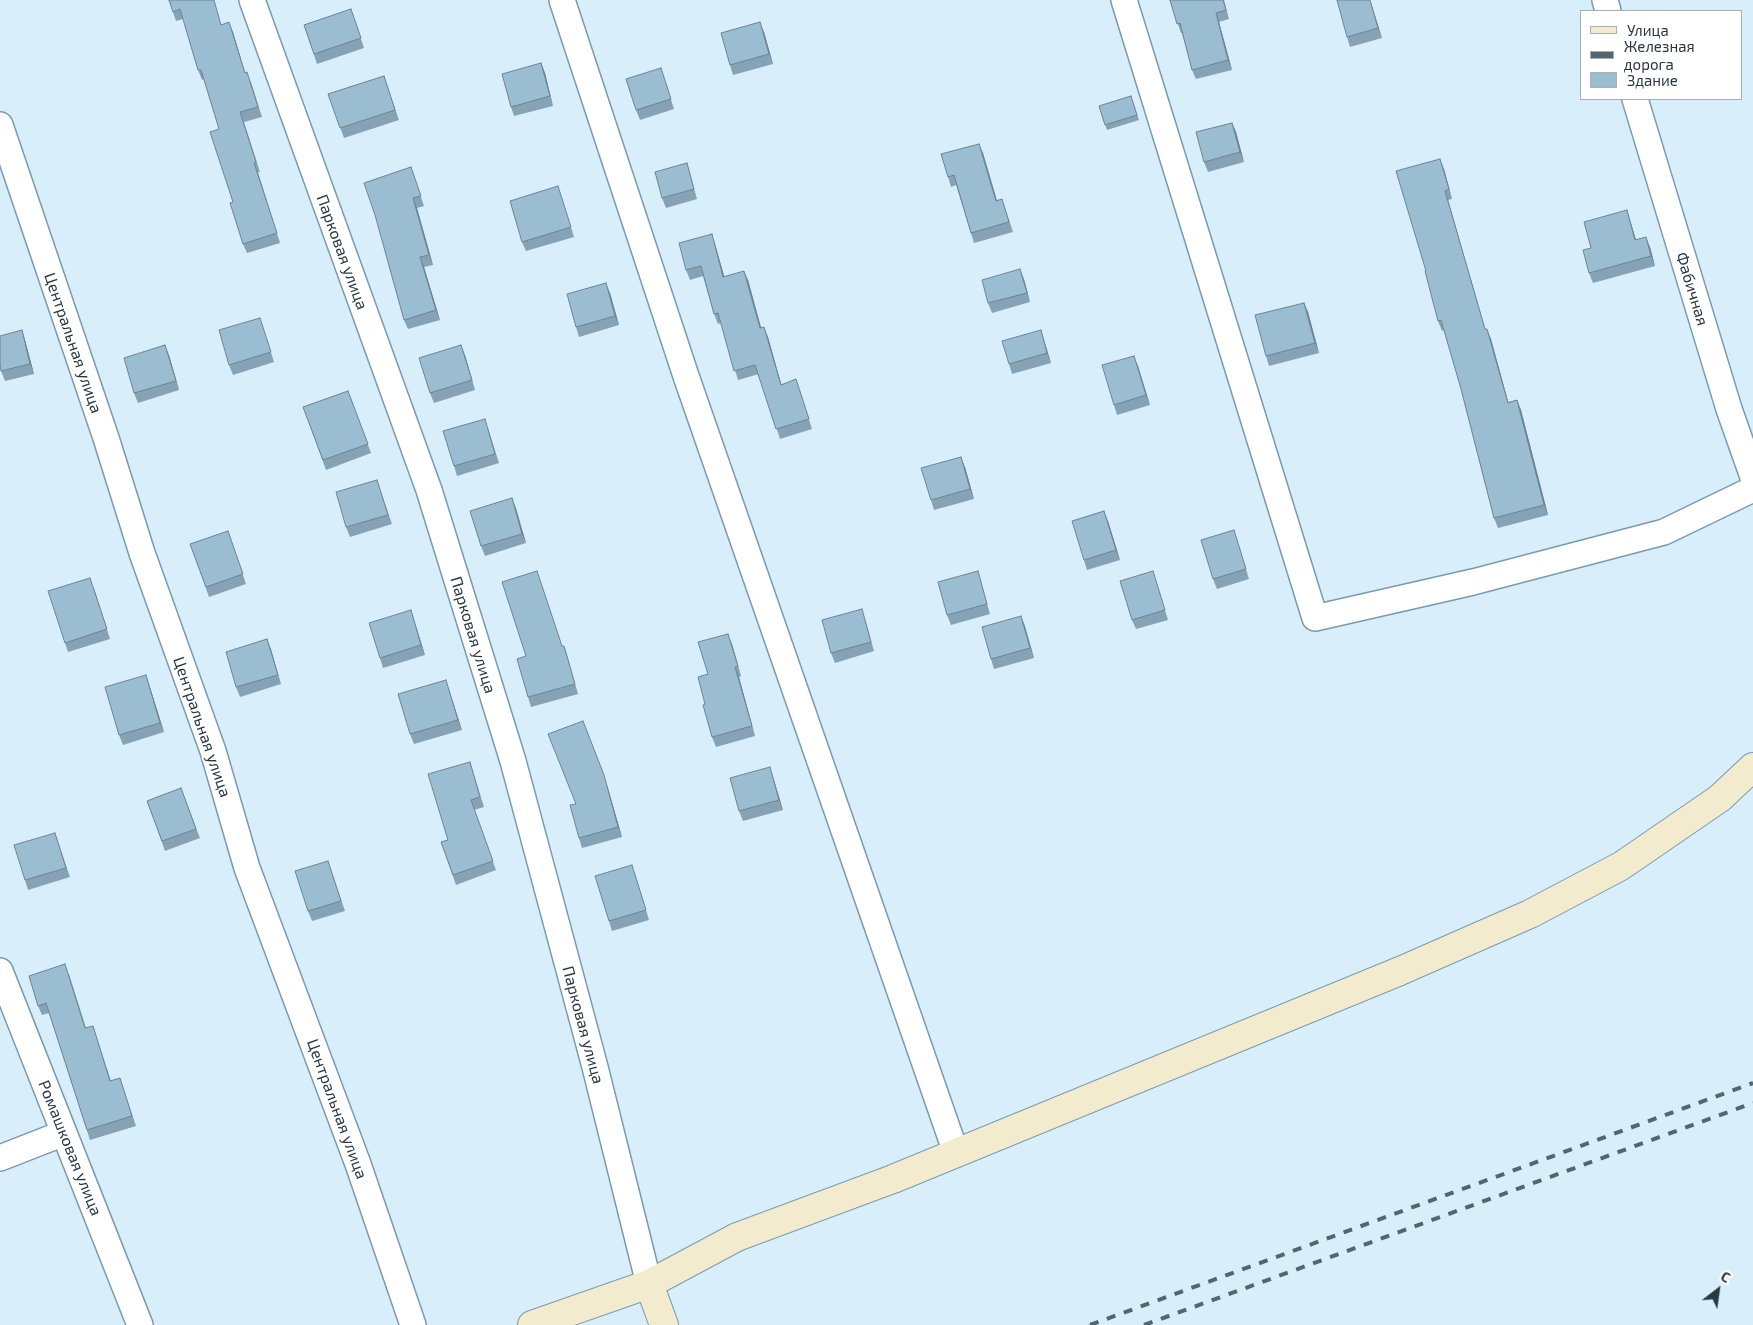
<!DOCTYPE html>
<html>
<head>
<meta charset="utf-8">
<style>
  body { margin:0 }
  #map { position:relative; width:1753px; height:1325px; overflow:hidden; background:#d9eefb; font-family:"Exo 2",sans-serif }
  canvas { display:block }
  .legend { position:absolute; left:1580px; top:10px; width:162px; height:90px; box-sizing:border-box; background:#fff; border:1px solid #aaafb3; margin:0; padding:6px 9px; list-style:none; font-size:15px; color:#2a3841 }
  .legend li { display:flex; align-items:center; gap:10px; height:25px }
  .legend b { width:25px; border:1px solid #aaafb3 }
  .north { position:absolute; left:1693px; top:1265px; width:50px; height:50px; -webkit-text-stroke:4px #fff; paint-order:stroke; rotate:30deg; font-size:14px; font-weight:700; line-height:20px; text-align:center; color:#2a3841 }
  .north::after { content:''; display:block; margin:auto; width:18px; height:22px; background:#2a3841; clip-path:polygon(50% 0,100% 100%,50% 72%,0 100%) }
</style>
</head>
<body>
<div id="map">
<canvas width="1753" height="1325"></canvas>
<ul class="legend">
<li><b style="height:6px;background:#f3ebce"></b>Улица</li>
<li><b style="height:6px;background:#55656f"></b>Железная дорога</li>
<li><b style="height:14px;background:#9bbdd2"></b>Здание</li>
</ul>
<div class="north">С</div>
</div>
<script>
const c = document.querySelector('canvas').getContext('2d');
c.lineJoin = 'round';
function shape(rows) {
  const path = new Path2D();
  for (const r of rows) {
    path.moveTo(r[0], r[1]);
    for (let i = 2; i < r.length; i += 2) path.lineTo(r[i], r[i + 1]);
  }
  return path;
}
function trace(path, color, width, dash) {
  c.strokeStyle = color;
  c.lineWidth = width;
  c.lineCap = dash ? 'butt' : 'round';
  c.setLineDash(dash || []);
  c.stroke(path);
}
function paint(path, color) {
  c.fillStyle = color;
  c.fill(path, 'evenodd');
}
function drawText(font, color, halo, rows, align = 'center') {
  c.font = font + ' "Exo 2",sans-serif';
  c.lineWidth = 4;
  c.setLineDash([]);
  c.textBaseline = 'middle';
  c.strokeStyle = halo;
  c.fillStyle = color;
  for (const [text, x, y, turn = 0] of rows) {
    c.save();
    c.translate(x, y);
    c.rotate((+turn || 0) * Math.PI / 180);
    c.textAlign = isNaN(turn) ? turn : align;
    if (halo) c.strokeText(text, 0, 0);
    c.fillText(text, 0, 0);
    c.restore();
  }
}
const street = shape([
  [252,0,429,490,513,761,595,1067,649,1284],
  [562,0,686,376,956,1153],
  [1124,0,1315,618,1473,582,1664,532,1753,489],
  [1605,0,1608,11],
  [1635,99,1729,409,1753,477],
  [0,125,106,438,142,553,213,751,247,868,358,1164,413,1325],
  [0,971,140,1325],
  [0,1158,64,1133]
]);
const secondary = shape([
  [532,1325,649,1284],
  [664,1325,649,1284,737,1237,893,1179,1400,971,1530,914,1621,866,1720,798,1753,767]
]);
trace(street, '#7a9aaf', 28);
trace(secondary, '#7a9aaf', 30);
trace(street, '#fff', 25);
trace(secondary, '#f3ebce', 28);
trace(shape([
  [1090,1325,1753,1083],
  [1144,1325,1753,1103]
]), '#55656f', 4, [9, 9]);
paint(shape([
  [169,0,222,25,233,32,245,73,251,82,262,117,244,122,260,172,258,172,280,243,247,253,243,244,233,202,219,129,204,79,202,80,198,70,183,19,176,21],
  [1170,0,1224,0,1229,19,1219,22,1232,70,1196,79,1192,70,1182,33,1181,33],
  [1370,0,1382,38,1350,47,1347,37],
  [351,9,364,48,317,64,304,25],
  [764,32,773,64,733,75,730,65],
  [541,63,545,73,553,106,514,116,511,107],
  [661,68,674,109,640,120,636,110],
  [384,76,399,120,344,138,328,94],
  [1131,96,1139,120,1107,130,1099,106],
  [1232,123,1236,132,1244,162,1208,172,1204,162],
  [983,153,997,201,1002,199,1013,232,974,243,956,185,951,187,948,177],
  [687,163,697,199,666,208,662,198],
  [411,167,424,206,417,208,433,265,424,267,440,320,408,329,404,320],
  [1444,169,1452,199,1448,200,1485,329,1491,339,1508,402,1517,400,1521,410,1548,515,1498,528,1494,518,1461,389,1444,330,1442,331,1438,321,1426,271],
  [558,186,574,237,526,251,522,242],
  [1627,210,1636,240,1650,247,1655,266,1593,283,1589,273,1591,248],
  [715,244,724,276,748,280,761,328,768,337,781,384,799,389,812,429,780,439,759,374,738,380,721,323,718,324,714,314,703,276,690,280,686,270],
  [1024,279,1030,302,992,313,988,303],
  [610,293,619,325,579,337,576,327],
  [1304,303,1308,312,1319,353,1269,366,1266,356],
  [263,327,274,362,233,375,229,365],
  [22,330,25,340,34,374,5,381,1,371],
  [1044,340,1051,363,1012,374,1009,364],
  [169,355,179,390,138,403,134,393],
  [465,355,475,390,434,403,430,393],
  [1138,366,1150,405,1117,415,1114,405],
  [348,391,371,453,326,470,303,407],
  [488,428,499,463,457,476,454,466],
  [965,467,974,499,934,510,931,500],
  [377,480,392,524,350,537,346,527],
  [512,498,526,543,485,556,481,546],
  [1108,521,1120,560,1087,570,1084,560],
  [228,531,246,584,209,597,190,544],
  [1237,540,1249,579,1217,589,1213,579],
  [978,571,990,614,951,625,947,615],
  [1156,581,1168,620,1136,629,1132,620],
  [94,588,110,639,68,652,65,643],
  [411,610,425,655,383,668,380,658],
  [1021,616,1034,658,994,669,991,659],
  [865,619,874,651,835,663,831,653],
  [267,639,281,684,240,697,236,687],
  [732,644,741,676,739,677,755,736,716,747,712,737,705,704,708,674],
  [562,646,564,646,567,655,578,694,531,707,528,697],
  [146,675,164,732,123,745,119,735],
  [449,690,462,730,414,744,410,734],
  [470,762,484,807,474,810,496,870,456,885,441,842,448,840],
  [770,767,783,810,743,821,739,811],
  [607,785,622,837,582,848,579,838,575,804],
  [181,788,200,838,165,851,147,801],
  [55,833,70,877,28,890,25,880],
  [328,861,345,911,312,921,308,911],
  [635,874,649,920,612,931,609,921],
  [69,974,86,1028,93,1026,111,1081,120,1078,136,1126,90,1140,49,1013,42,1015,38,1006]
]), '#85a3b5');
paint(shape([
  [1370,0,1382,38,1378,28],
  [1216,13,1219,22,1232,70,1228,60],
  [229,22,233,32,248,83,245,73],
  [760,22,764,32,773,64,769,54],
  [541,63,545,73,553,106,550,96],
  [1232,123,1236,132,1244,162,1240,152],
  [979,144,983,153,1000,211,996,201],
  [1440,159,1444,169,1452,199],
  [1445,191,1448,200,1488,339,1485,329],
  [413,198,417,208,433,265,429,255],
  [1627,210,1639,250,1635,240],
  [712,234,715,244,727,286,723,277],
  [1646,237,1650,247,1655,266,1651,256],
  [420,257,424,267,440,320,436,310],
  [1020,269,1024,279,1030,302,1027,293],
  [744,271,748,280,764,338,760,328],
  [606,283,610,293,619,325,615,316],
  [1304,303,1308,312,1319,353,1315,343],
  [764,327,768,337,784,394,781,385],
  [1487,329,1491,339,1511,412,1508,403],
  [22,330,25,340,34,374,30,364],
  [1041,330,1044,340,1051,363,1047,353],
  [165,345,169,355,179,390,176,381],
  [461,345,465,355,475,390,472,380],
  [1134,356,1138,366,1150,405,1146,395],
  [1517,400,1521,410,1548,515,1544,505],
  [961,457,965,467,974,499,970,489],
  [512,498,516,508,526,543,522,534],
  [1104,511,1108,521,1120,560,1116,550],
  [411,610,414,620,425,655,421,645],
  [1021,616,1025,626,1034,658,1030,648],
  [728,634,732,644,741,676,738,666],
  [267,639,271,649,281,684,278,675],
  [735,667,739,677,755,736,752,726],
  [146,675,149,684,164,732,160,723],
  [446,680,449,690,462,730,458,720],
  [770,767,773,777,783,810,779,800],
  [604,775,607,785,622,837,618,827]
]), '#6c8493');
const building = shape([
  [169,0,214,0,221,25,229,22,245,73,247,72,258,107,240,112,256,162,254,163,277,233,243,244,230,203,233,202,210,132,219,129,201,70,198,70,180,9,173,12,169,0],
  [1170,0,1223,0,1226,10,1216,13,1228,60,1192,70,1180,23,1177,24,1170,0],
  [1337,0,1370,0,1378,28,1347,37,1337,0],
  [351,9,361,38,314,54,304,25,351,9],
  [760,22,769,54,730,65,721,33,760,22],
  [541,63,550,96,511,107,502,74,541,63],
  [661,68,671,99,636,110,626,79,661,68],
  [384,76,395,110,340,128,328,94,384,76],
  [1131,96,1137,115,1105,125,1099,106,1131,96],
  [1232,123,1240,152,1204,162,1196,132,1232,123],
  [979,144,996,201,1002,199,1009,222,971,233,954,175,948,177,941,154,979,144],
  [1440,159,1449,189,1445,191,1485,329,1487,329,1508,403,1517,400,1544,505,1494,518,1461,389,1441,320,1438,321,1425,271,1426,271,1396,171,1440,159],
  [687,163,694,189,662,198,655,172,687,163],
  [411,167,421,196,413,198,429,255,420,257,436,310,404,320,375,215,364,183,411,167],
  [558,186,571,227,522,242,510,201,558,186],
  [1627,210,1635,240,1646,237,1651,256,1589,273,1583,250,1591,248,1584,222,1627,210],
  [712,234,723,277,744,271,760,328,764,327,781,385,796,379,809,419,776,429,755,365,734,371,718,313,714,314,701,266,686,270,679,243,712,234],
  [1020,269,1027,293,988,303,982,280,1020,269],
  [606,283,615,316,576,327,567,294,606,283],
  [1304,303,1315,343,1266,356,1255,315,1304,303],
  [260,318,271,352,229,365,219,330,260,318],
  [22,330,30,364,1,371,0,365,0,336,22,330],
  [1041,330,1047,353,1009,364,1002,341,1041,330],
  [165,345,176,381,134,393,124,358,165,345],
  [461,345,472,380,430,393,419,358,461,345],
  [1134,356,1146,395,1114,405,1102,365,1134,356],
  [348,391,368,444,323,460,303,407,348,391],
  [485,419,495,454,454,466,443,431,485,419],
  [961,457,970,489,931,500,921,468,961,457],
  [377,480,388,515,346,527,336,492,377,480],
  [512,498,522,534,481,546,470,511,512,498],
  [1104,511,1116,550,1084,560,1072,521,1104,511],
  [1234,530,1246,569,1213,579,1201,540,1234,530],
  [228,531,243,574,206,587,190,544,228,531],
  [537,571,562,646,564,646,575,684,528,697,517,659,526,656,502,582,537,571],
  [978,571,987,604,947,615,938,582,978,571],
  [1153,571,1165,610,1132,620,1120,581,1153,571],
  [90,578,107,629,65,643,48,591,90,578],
  [862,609,871,642,831,653,822,620,862,609],
  [411,610,421,645,380,658,369,623,411,610],
  [1021,616,1030,648,991,659,982,627,1021,616],
  [728,634,738,666,735,667,752,726,712,737,703,705,705,704,698,677,708,674,698,642,728,634],
  [267,639,278,675,236,687,226,652,267,639],
  [146,675,160,723,119,735,105,687,146,675],
  [446,680,458,720,410,734,398,694,446,680],
  [583,721,604,775,618,827,579,838,570,805,576,804,548,734,583,721],
  [470,762,480,797,471,800,493,861,453,875,441,842,448,840,428,774,470,762],
  [770,767,779,800,739,811,730,778,770,767],
  [181,788,196,829,162,841,147,801,181,788],
  [55,833,66,868,25,880,14,845,55,833],
  [328,861,341,901,308,911,295,871,328,861],
  [632,865,646,910,609,921,595,876,632,865],
  [65,964,85,1028,93,1026,110,1081,120,1078,132,1116,87,1130,46,1003,38,1006,29,976,65,964]
]);
paint(building, '#9bbdd2');
trace(building, '#6c8493', 1);
drawText('16px', '#2a3841', '#fff', [
  ["Парковая улица",342,252,70],
  ["Фабичная",1692,289,73],
  ["Центральная улица",73,343,71],
  ["Парковая улица",473,635,73],
  ["Центральная улица",202,727,71],
  ["Парковая улица",583,1025,75],
  ["Центральная улица",337,1109,70],
  ["Ромашковая улица",70,1148,68]
]);
</script>
</body>
</html>
